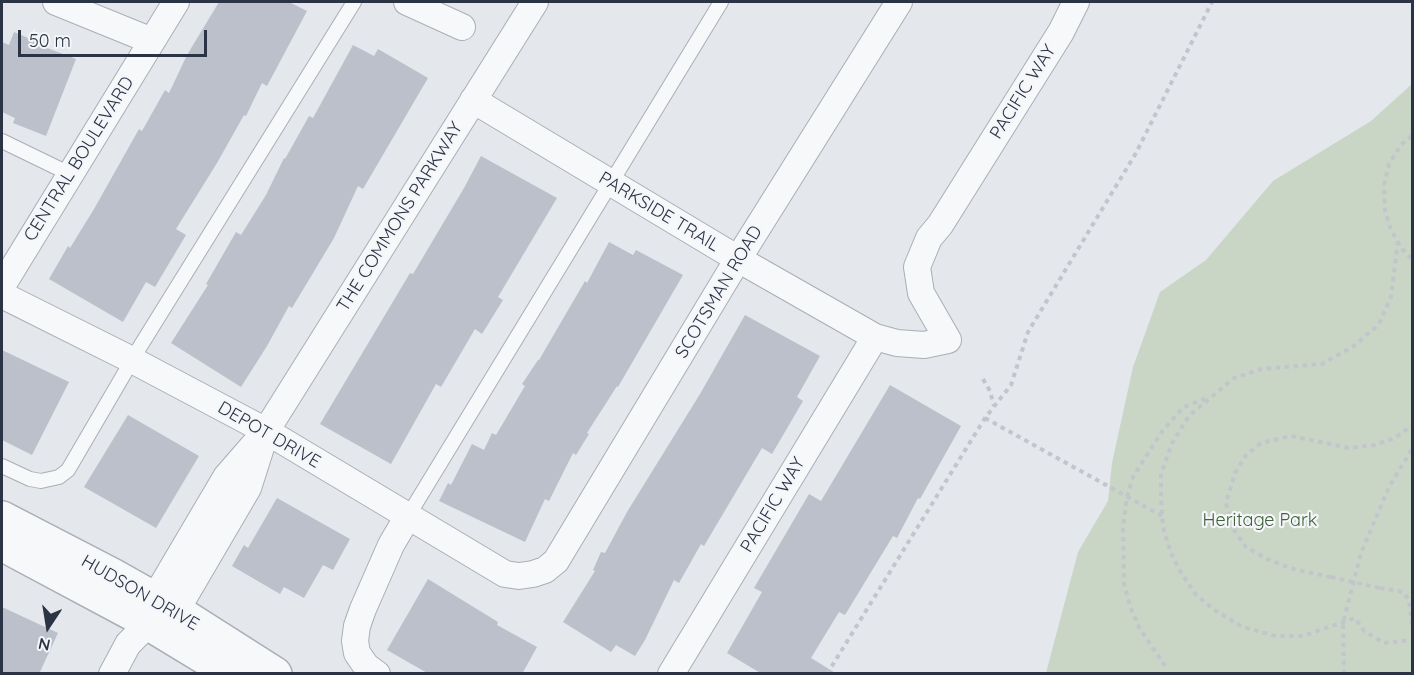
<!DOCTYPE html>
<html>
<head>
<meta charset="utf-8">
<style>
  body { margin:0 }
  #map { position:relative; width:1414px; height:675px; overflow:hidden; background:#e4e7ec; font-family:Quicksand,sans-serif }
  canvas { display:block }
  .frame { position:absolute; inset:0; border:3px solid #2b3445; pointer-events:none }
  .north { position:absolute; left:18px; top:597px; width:60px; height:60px; -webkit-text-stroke:4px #f4f6f9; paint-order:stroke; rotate:192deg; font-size:16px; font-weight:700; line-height:24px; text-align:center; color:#2b3445 }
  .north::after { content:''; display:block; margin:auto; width:21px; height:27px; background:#2b3445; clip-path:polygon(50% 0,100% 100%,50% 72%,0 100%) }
  .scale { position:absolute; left:18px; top:30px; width:189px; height:27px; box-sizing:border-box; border:3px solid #2b3445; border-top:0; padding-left:8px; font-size:18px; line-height:21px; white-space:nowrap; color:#2b3445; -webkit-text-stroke:4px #f4f6f9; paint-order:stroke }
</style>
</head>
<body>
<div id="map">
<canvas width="1414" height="675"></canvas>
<div class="frame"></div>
<div class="north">N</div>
<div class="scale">50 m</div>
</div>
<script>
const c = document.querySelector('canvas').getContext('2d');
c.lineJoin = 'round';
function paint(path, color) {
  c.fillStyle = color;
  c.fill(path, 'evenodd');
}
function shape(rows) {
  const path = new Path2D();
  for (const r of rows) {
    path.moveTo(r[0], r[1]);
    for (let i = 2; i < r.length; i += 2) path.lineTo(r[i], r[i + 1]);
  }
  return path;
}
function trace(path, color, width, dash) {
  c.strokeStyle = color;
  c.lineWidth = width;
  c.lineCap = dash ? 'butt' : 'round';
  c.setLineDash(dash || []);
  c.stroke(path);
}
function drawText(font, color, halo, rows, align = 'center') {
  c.font = font + ' Quicksand,sans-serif';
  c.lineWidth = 4.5;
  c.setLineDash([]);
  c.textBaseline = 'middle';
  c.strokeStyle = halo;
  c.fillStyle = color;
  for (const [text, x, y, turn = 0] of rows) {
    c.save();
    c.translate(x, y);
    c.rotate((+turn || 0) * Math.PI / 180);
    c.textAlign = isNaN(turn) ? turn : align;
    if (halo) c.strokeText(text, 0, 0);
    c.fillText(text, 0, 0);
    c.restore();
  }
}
paint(shape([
  [1412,84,1412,673,1046,673,1078,552,1108,501,1112,463,1133,367,1160,292,1206,260,1273,181,1371,121]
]), '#c9d6c5');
paint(shape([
  [219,2,289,2,307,11,267,86,262,83,246,116,244,115,217,163,176,229,186,235,155,287,146,282,123,322,49,279,68,246,70,248,94,209,139,129,142,131,165,90,169,93,187,55],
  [14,32,35,41,34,43,76,59,46,136,13,123,15,118,2,112,2,42,9,45],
  [353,45,374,56,378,49,428,78,363,189,358,186,334,238,292,308,289,306,267,346,241,387,171,343,208,285,206,284,236,232,241,235,266,195,284,158,285,159,309,116,313,118],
  [481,156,557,198,498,297,503,300,482,334,475,329,441,387,436,384,391,464,320,424,410,273,413,274,464,188],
  [609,242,633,255,636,250,683,275,618,387,617,386,587,433,589,434,576,455,573,453,549,501,545,499,525,542,439,501,448,483,451,485,472,444,484,450,492,433,496,435,525,386,522,384,538,360,539,360,585,281,587,283],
  [745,315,820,356,797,397,803,401,772,454,762,448,704,546,701,544,679,583,674,580,645,640,635,656,616,645,611,652,563,622,595,571,593,570,601,552,605,553,627,512,700,394],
  [2,350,69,382,32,455,2,440],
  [890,385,961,426,920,499,918,498,897,538,893,536,845,615,839,612,811,658,837,674,762,674,727,653,762,592,754,588,809,494,821,501],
  [128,415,199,456,156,528,84,487],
  [277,498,350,539,333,570,323,565,304,598,284,587,280,594,232,566,244,545,248,548],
  [428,579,498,622,497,625,537,647,522,674,429,674,387,650],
  [2,607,58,633,39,674,2,674]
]), '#bbc0ca');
const service = shape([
  [2,141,70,174],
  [2,466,30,479,41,481,59,477,68,470,141,345,354,2],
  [408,516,721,2]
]);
const minor = shape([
  [56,2,152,41],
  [407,2,462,27],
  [473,100,738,259,875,337,897,343,924,345,948,340,921,293,917,267,929,238,940,225,1061,32,1076,2],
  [2,286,176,2],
  [2,295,132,360,266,431,505,574,519,576,533,574,545,570,556,561,738,259,899,2],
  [150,615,154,599,226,477,266,431,535,2],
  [112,674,128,644,148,624,176,611,248,488,263,441],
  [377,674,366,666,357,653,355,641,357,626,363,609,391,545,408,516],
  [671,674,875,337]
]);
const tertiary = shape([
  [2,518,112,575,176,611,275,674],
  [2,544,133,614,232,674]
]);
trace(service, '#a9aeb7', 16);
trace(minor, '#a9aeb7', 28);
trace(tertiary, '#a9aeb7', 36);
trace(shape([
  [1412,136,1401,145,1389,164,1384,185,1385,211,1391,230,1402,249,1412,259],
  [1398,241,1391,297,1379,324,1354,346,1322,364,1262,369,1234,378,1189,416,1172,443,1161,474,1161,498,1163,527,1171,553,1180,571,1196,595,1216,611,1243,627,1276,636,1303,636,1355,618,1364,631,1384,643,1412,640],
  [983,379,990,391,994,406],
  [985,418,1162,516],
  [1331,577,1297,570,1271,561,1246,547,1232,527,1226,503,1235,473,1246,455,1261,443,1291,436,1349,448,1374,445,1395,438,1412,425],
  [1380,588,1403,592,1409,600,1412,625],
  [1165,666,1139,627,1130,606,1124,583,1123,527,1127,497,1133,477,1163,430,1184,407,1209,397],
  [827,674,985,418,1011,385,1028,332,1136,153,1212,2],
  [1344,674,1343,623,1361,553,1389,487,1412,449]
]), '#c2c5cb', 4, [4.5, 4.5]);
trace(service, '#f7f8fa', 14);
trace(minor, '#f7f8fa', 26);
trace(tertiary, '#f7f8fa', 33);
trace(shape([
  [1331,577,1380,588]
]), '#c2c5cb', 4, [4.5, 4.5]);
drawText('18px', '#2b3445', '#f4f6f9', [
  ["PACIFIC WAY",1023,92,-58],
  ["CENTRAL BOULEVARD",79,159,-58],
  ["PARKSIDE TRAIL",659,212,31],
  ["THE COMMONS PARKWAY",400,217,-58],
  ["SCOTSMAN ROAD",719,292,-59],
  ["DEPOT DRIVE",269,435,30],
  ["PACIFIC WAY",773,505,-59],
  ["HUDSON DRIVE",140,593,30]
]);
drawText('18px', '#3f6138', '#f4f6f9', [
  ["Heritage Park",1260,521]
]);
</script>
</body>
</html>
